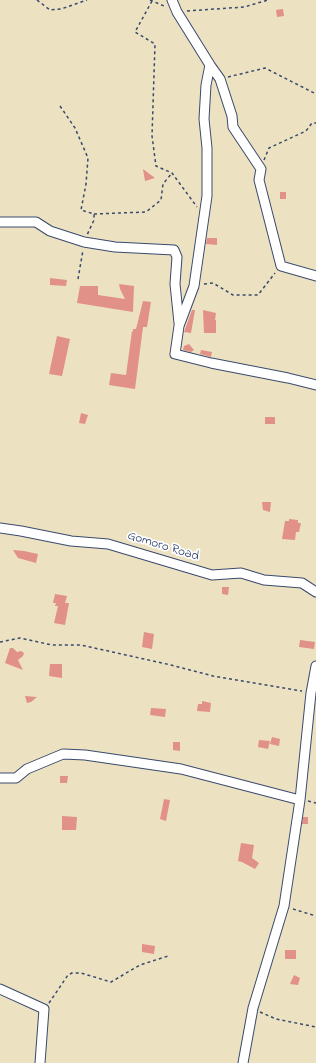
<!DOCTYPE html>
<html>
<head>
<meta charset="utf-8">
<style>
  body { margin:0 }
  canvas { display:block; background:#ece1c1 }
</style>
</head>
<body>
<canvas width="316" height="1063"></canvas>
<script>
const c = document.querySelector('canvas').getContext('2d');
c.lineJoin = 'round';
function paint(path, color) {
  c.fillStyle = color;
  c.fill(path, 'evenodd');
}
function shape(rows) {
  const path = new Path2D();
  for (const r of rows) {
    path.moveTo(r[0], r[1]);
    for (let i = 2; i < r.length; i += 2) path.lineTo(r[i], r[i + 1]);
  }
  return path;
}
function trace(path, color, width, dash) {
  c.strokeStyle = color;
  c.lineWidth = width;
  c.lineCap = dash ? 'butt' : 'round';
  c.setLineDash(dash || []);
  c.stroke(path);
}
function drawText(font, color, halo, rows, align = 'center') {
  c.font = font + ' "Indie Flower",sans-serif';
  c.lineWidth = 3.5;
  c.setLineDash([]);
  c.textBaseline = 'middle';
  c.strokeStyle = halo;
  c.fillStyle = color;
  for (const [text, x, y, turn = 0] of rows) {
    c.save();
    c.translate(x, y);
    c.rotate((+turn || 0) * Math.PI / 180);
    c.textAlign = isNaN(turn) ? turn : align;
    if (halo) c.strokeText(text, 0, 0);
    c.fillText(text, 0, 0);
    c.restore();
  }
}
paint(shape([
  [283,9,284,16,277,17,276,10],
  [143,169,155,178,145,181],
  [280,192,286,192,286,199,280,199],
  [207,238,217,238,217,245,206,244],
  [50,278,67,280,66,286,50,285],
  [119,284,134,286,133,312,77,303,80,286,98,286,98,295,125,299,120,289],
  [143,301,151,302,147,327,143,327,135,389,109,385,111,373,126,375,132,331,133,332,133,329,136,329],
  [192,310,195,310,191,333,184,332],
  [203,310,216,313,215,320,216,320,216,333,204,333],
  [57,336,70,339,62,376,49,374],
  [189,344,194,350,191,352,183,350,184,346],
  [201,350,212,352,211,357,200,354],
  [81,413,88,415,85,424,79,423],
  [265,417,275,417,275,424,265,424],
  [262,502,271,502,270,512,263,510],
  [289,519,298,520,298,523,301,523,299,532,296,532,295,540,282,539,285,521,289,521],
  [13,550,24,551,38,554,36,563,18,558],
  [222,587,229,587,228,595,222,594],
  [55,594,67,596,65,603,69,603,65,625,54,623,58,606,55,606,56,603,53,603],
  [144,632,154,634,152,649,142,647],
  [300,640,315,642,314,649,299,647],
  [10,648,13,648,17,652,21,651,24,653,23,656,18,660,23,670,5,663],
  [50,664,62,664,62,678,49,676],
  [25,696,37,697,31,702,27,703],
  [202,701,211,703,210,712,197,711,198,704,202,704],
  [151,708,166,709,165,717,150,715],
  [272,737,280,739,279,746,270,744],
  [259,740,270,741,268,749,258,747],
  [173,742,180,742,180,751,173,750],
  [60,776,68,776,67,783,60,783],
  [164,799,170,800,166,821,160,819],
  [62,816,77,817,76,830,62,830],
  [303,817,308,817,308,824,302,824],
  [241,843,254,845,252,858,259,863,255,869,242,862,238,861],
  [142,944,155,946,154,954,142,952],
  [285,950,296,950,296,959,285,959],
  [294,975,300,978,298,985,290,984]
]), '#e29188');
const street = shape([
  [172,0,177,12,210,65,206,85,204,119,207,148,207,196,194,286,179,326,175,354,211,363,288,378,316,385],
  [210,65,220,79,232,116,233,127,261,169,259,180,281,266,316,276],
  [0,222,36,222,50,231,84,242,115,247,174,250,177,257,175,284,179,323],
  [0,528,21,531,71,541,108,544,212,575,241,573,264,580,302,583,316,592],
  [0,778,16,778,27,769,63,754,85,755,181,769,300,800],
  [0,989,44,1009,40,1063],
  [243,1063,253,1008,284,906,300,800,311,693,316,666]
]);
trace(street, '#3a4a6d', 11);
trace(shape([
  [37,0,50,10,61,9,87,0],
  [150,0,164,6],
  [152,1,135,32,155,44,152,136,156,166,172,173,197,207],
  [187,11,244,7,268,0],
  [228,77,265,68,316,94],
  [60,106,75,128,88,158,86,184,81,210,94,214,94,220,87,235],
  [264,160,269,148,306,131,312,123,316,123],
  [94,214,146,212,161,200,163,184,172,173],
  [78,279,83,250],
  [204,284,213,283,233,295,258,295,275,273],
  [0,642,20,638,52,645,81,645,171,665,213,676,302,691],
  [308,801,316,803],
  [293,909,316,916],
  [49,1003,68,975,72,973,81,973,111,982,140,965,168,956],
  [260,1012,276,1019,316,1027]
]), '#3a4a6d', 1.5, [3, 3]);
trace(street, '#fff', 9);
drawText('13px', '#1b2f5e', '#fff', [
  ["Gomoro Road",163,547,17]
]);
</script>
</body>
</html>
